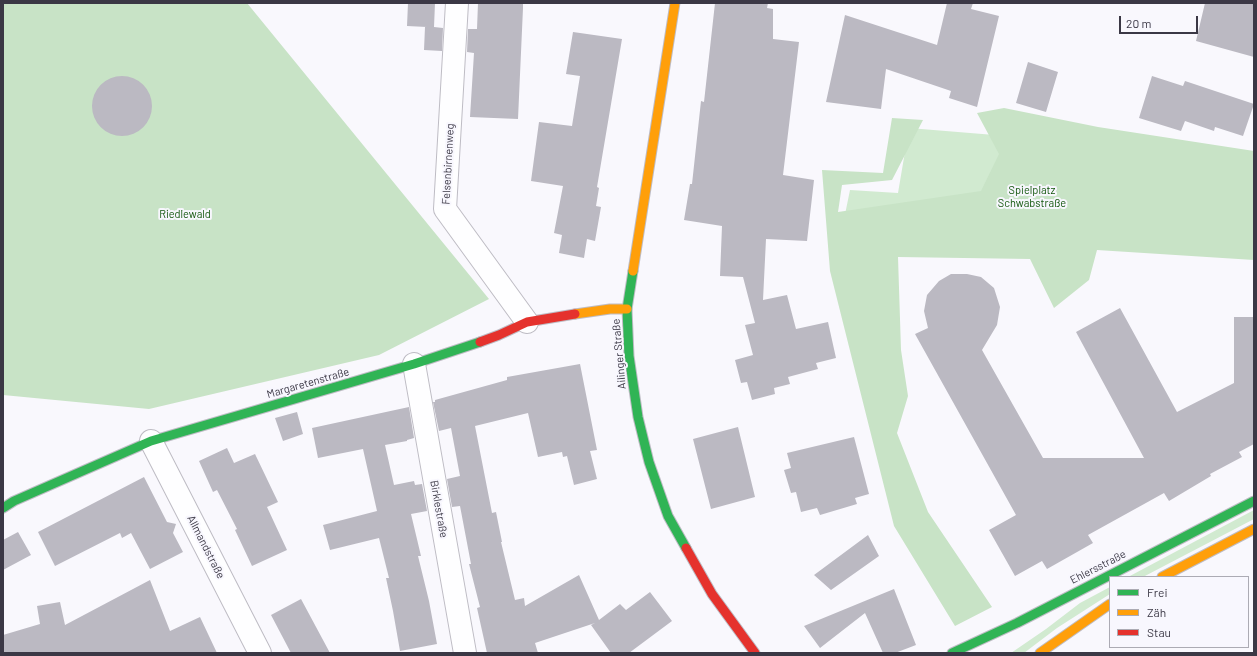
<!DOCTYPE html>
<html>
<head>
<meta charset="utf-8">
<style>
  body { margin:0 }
  #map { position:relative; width:1257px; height:656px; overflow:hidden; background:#f9f8fd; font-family:Barlow,sans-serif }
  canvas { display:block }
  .frame { position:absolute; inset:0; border:4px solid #3b3845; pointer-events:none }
  .legend { position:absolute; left:1109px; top:576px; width:140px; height:72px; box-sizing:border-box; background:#f8f7fe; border:1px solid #acabb4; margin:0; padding:5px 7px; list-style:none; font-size:12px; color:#3b3845 }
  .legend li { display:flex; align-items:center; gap:8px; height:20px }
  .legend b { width:20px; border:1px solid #acabb4 }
  .scale { position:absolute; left:1119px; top:16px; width:79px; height:18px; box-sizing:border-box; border:2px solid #3b3845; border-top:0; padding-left:5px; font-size:12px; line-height:14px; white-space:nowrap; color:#3b3845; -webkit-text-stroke:3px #f8f7fe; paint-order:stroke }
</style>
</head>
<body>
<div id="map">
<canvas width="1257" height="656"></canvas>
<div class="frame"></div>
<ul class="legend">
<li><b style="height:5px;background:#30b455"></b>Frei</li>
<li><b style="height:5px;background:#ff9f0a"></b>Zäh</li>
<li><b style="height:5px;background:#e5322d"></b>Stau</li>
</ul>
<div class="scale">20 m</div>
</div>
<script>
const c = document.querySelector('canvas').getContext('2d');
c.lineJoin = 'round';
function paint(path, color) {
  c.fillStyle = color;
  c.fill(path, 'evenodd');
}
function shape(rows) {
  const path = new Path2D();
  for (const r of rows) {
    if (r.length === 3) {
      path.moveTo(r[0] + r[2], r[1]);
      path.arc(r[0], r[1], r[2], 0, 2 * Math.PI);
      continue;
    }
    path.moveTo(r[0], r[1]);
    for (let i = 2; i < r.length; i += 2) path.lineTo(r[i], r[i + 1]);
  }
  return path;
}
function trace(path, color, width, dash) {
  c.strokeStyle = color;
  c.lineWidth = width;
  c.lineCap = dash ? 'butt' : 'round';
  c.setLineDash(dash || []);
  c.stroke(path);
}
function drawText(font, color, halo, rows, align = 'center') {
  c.font = font + ' Barlow,sans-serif';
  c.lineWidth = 4;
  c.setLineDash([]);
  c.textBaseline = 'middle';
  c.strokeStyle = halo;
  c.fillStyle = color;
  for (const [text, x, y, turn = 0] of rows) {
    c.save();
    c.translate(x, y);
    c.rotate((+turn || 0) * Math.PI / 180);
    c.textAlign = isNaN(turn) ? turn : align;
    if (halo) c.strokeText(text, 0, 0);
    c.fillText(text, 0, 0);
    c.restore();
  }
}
paint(shape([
  [909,128,1080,142,1187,159,841,234,850,190,898,193],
  [1254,510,1254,519,1143,577,1128,577],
  [1110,587,1110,594,1057,628,1024,653,1011,653,1046,629,1080,603]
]), '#d1ead0');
paint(shape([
  [3,3,247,3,489,299,379,355,149,409,3,395],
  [1004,108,1098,127,1254,151,1254,260,1097,250,1089,280,1054,308,1030,259,898,257,901,350,908,396,897,433,928,512,992,607,955,626,894,526,830,271,822,170,883,173,892,118,923,120,892,180,842,185,838,212,981,191,999,154,977,113]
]), '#c8e3c6');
paint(shape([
  [408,3,435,3,434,27,443,28,442,51,424,50,425,27,427,27,407,26],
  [478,3,523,3,523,8,518,119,470,117,474,53,467,52,468,29,477,29],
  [715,3,768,3,767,8,773,9,773,39,799,42,783,175,814,180,807,241,766,239,763,300,787,295,796,329,828,322,836,358,816,363,818,369,788,377,790,384,774,388,775,394,752,400,747,382,741,383,735,360,753,355,745,325,755,323,743,277,720,276,722,226,684,220,690,184,692,184,701,101,704,102],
  [947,3,973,3,971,9,999,16,977,107,949,98,951,91,886,69,881,109,826,102,845,15,937,45],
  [1205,3,1254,3,1254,57,1196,41],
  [573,32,622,39,597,187,599,188,596,206,601,207,595,241,587,239,584,258,559,253,562,235,554,233,563,186,531,181,539,122,572,126,580,76,566,74],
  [1028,62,1058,72,1046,112,1016,103],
  [1152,76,1183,86,1185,81,1254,104,1243,136,1215,127,1214,131,1185,121,1181,131,1139,118],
  [122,106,30],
  [951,274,967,274,981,277,994,288,1000,307,997,325,982,350,1043,458,1144,458,1076,332,1120,308,1177,412,1234,383,1234,317,1254,317,1254,444,1239,452,1242,457,1210,474,1211,476,1169,501,1164,493,1088,535,1093,543,1047,569,1042,561,1015,576,989,530,1016,515,915,334,928,328,924,311,927,295,939,281],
  [580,364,597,450,590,451,597,479,574,485,567,456,563,457,562,452,538,457,528,413,475,426,492,513,496,512,502,542,501,542,515,600,524,598,525,606,579,575,599,620,620,604,626,610,650,592,672,621,629,653,611,653,591,625,595,623,535,643,538,653,487,653,477,608,480,607,469,564,471,564,460,506,452,507,447,479,460,476,451,428,439,431,433,402,435,402,435,400,507,380,507,377],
  [409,407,414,438,407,440,407,441,385,445,394,485,414,481,415,485,422,484,427,511,411,514,421,556,418,556,429,601,437,644,400,651,393,611,386,578,389,578,379,538,330,550,323,525,377,511,363,449,318,458,312,428],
  [297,412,303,434,283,441,275,418],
  [738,427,755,497,711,509,693,439],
  [854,437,869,494,855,498,857,504,820,515,817,508,801,512,796,492,791,493,784,470,791,468,787,453],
  [227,448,234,463,255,454,278,502,267,507,287,550,252,566,235,530,237,529,217,490,213,492,199,461],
  [144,477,167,522,176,524,173,533,183,552,150,569,131,533,122,538,120,533,55,566,38,532],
  [18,532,31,555,3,570,3,540],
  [868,535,879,556,831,590,814,575],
  [150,580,170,631,200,617,217,653,3,653,3,635,40,624,37,606,60,602,65,625],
  [894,589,916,645,895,653,883,653,865,613,820,648,804,626],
  [301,599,330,653,291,653,271,615]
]), '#bbb9c2');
const street = shape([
  [457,3,445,209,527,322],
  [414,364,465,653],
  [151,441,260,653]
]);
const fast = shape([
  [633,271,627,309,629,356,638,417,649,462,668,516,686,548],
  [3,508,14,501,151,441,414,364,480,342],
  [952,653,1017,623,1254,501]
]);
const slow = shape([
  [633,271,675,3],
  [575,314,610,309,627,309],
  [1162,577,1254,529],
  [1040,653,1110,604]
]);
const jam = shape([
  [480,342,499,335,527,322,575,314],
  [686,548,712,594,755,653]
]);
trace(street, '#bebcc4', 24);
trace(fast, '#bebcc4', 11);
trace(slow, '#bebcc4', 11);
trace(jam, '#bebcc4', 11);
trace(street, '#fefeff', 22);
trace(fast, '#30b455', 9);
trace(slow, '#ff9f0a', 9);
trace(jam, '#e5322d', 9);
drawText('11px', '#3b3845', '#f8f7fe', [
  ["Felsenbirnenweg",448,164,-87],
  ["Ailinger Straße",619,354,-95],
  ["Margaretenstraße",308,383,-16],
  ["Birklestraße",439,509,80],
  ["Allmandstraße",206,547,63],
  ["Ehlersstraße",1098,567,-27]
]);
drawText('11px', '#12560c', '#f8f7fe', [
  ["Spielplatz",1032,190],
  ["Schwabstraße",1032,203],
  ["Riedlewald",185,214]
]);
</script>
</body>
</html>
